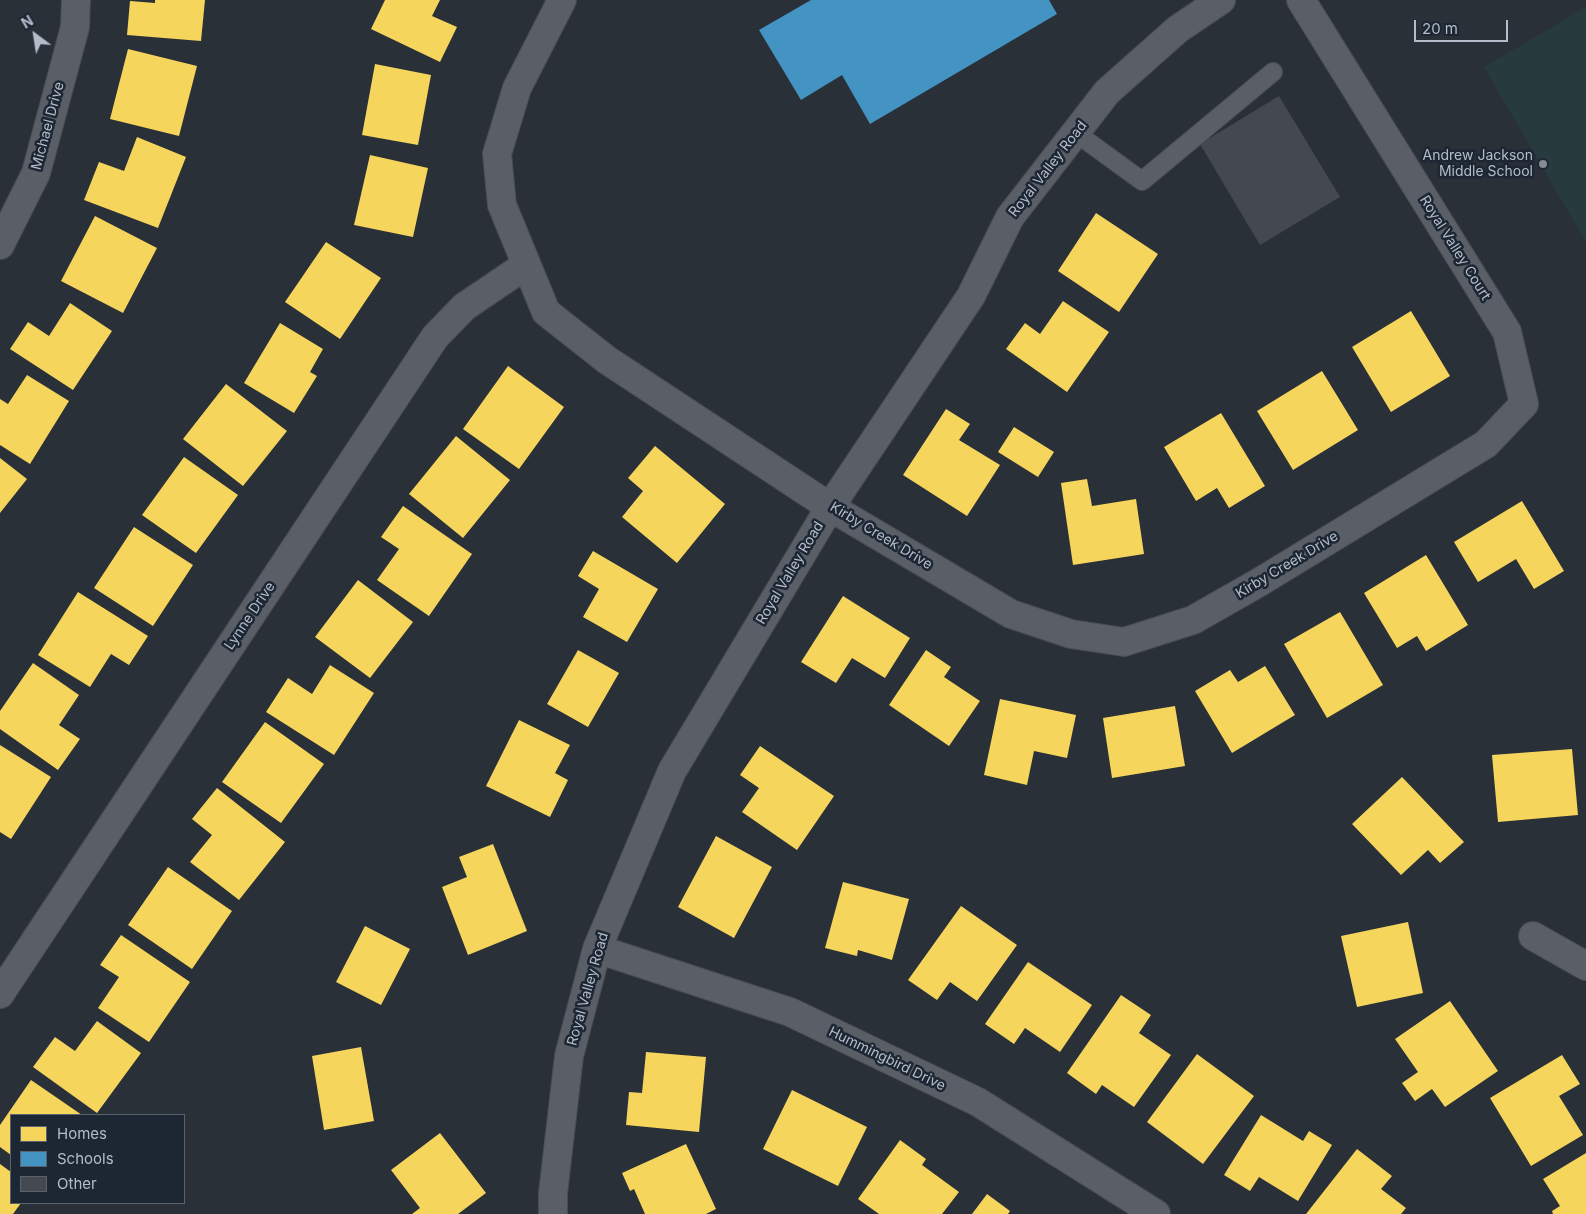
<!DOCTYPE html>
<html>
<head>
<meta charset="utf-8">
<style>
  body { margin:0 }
  #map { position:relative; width:1586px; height:1214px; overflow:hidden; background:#2a3038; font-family:Inter,sans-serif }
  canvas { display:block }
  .legend { position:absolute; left:10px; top:1114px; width:175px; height:90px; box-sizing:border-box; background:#1d2633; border:1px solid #59626f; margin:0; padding:6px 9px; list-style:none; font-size:15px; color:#b4bcc9 }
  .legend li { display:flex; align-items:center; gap:10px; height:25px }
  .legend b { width:25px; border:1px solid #59626f }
  .north { position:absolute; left:10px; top:10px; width:50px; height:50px; -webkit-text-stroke:4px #1d2633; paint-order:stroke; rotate:329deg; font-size:14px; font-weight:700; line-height:20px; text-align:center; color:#b4bcc9 }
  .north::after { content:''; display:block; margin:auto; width:18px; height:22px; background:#b4bcc9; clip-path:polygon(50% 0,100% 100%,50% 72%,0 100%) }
  .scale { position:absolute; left:1414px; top:20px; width:94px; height:22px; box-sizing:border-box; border:2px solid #b4bcc9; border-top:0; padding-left:6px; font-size:15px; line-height:18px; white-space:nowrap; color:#b4bcc9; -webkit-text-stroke:4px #1d2633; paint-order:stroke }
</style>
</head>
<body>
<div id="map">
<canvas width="1586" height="1214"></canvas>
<ul class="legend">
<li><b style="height:14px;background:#f6d55c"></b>Homes</li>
<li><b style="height:14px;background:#4393c3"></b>Schools</li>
<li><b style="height:14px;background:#444950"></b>Other</li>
</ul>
<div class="north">N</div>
<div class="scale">20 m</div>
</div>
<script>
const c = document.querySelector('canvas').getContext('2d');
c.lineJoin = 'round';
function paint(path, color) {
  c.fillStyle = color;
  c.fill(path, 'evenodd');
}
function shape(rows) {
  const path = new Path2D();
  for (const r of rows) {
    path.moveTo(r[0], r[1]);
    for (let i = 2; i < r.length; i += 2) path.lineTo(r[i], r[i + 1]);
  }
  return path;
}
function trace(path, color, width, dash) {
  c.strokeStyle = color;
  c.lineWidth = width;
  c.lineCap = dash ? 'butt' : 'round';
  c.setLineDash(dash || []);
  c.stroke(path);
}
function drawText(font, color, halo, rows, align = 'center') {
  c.font = font + ' Inter,sans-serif';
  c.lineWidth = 5;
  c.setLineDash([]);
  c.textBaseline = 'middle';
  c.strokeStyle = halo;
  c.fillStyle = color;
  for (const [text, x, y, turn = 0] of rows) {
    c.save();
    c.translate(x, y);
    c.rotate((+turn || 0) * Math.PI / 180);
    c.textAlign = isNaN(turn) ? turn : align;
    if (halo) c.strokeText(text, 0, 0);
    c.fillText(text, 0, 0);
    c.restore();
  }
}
paint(shape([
  [1586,7,1586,242,1484,67]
]), '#273a3e');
paint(shape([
  [155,0,205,0,201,41,127,35,130,1,155,3],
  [385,0,440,0,432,16,457,27,440,62,371,29],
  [128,49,197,66,179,136,110,119],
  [375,64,431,75,418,145,362,135],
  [137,137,186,157,158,228,84,200,99,162,124,171],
  [370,155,428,168,413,237,354,225],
  [1096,213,1158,254,1119,312,1058,271],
  [95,216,157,248,123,313,61,281],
  [326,242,381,278,340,339,285,302],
  [1063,301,1109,332,1067,392,1006,349,1025,323,1040,334],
  [70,303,112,331,73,390,10,349,28,322,49,336],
  [1411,311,1450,376,1391,412,1352,347],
  [280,323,323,349,310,372,317,376,294,413,244,383],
  [508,366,564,407,519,469,463,429],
  [1322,371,1358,430,1293,470,1257,411],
  [27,375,69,401,30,464,0,445,0,399,8,404],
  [226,384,287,431,243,486,183,439],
  [946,409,970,424,959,440,1000,465,967,516,903,475],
  [1221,413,1265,486,1229,508,1217,488,1196,501,1164,447],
  [1014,427,1054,452,1038,477,998,452],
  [456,436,510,480,463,538,409,494],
  [655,446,725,504,677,563,622,517,643,491,628,478],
  [184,457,238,495,196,553,142,515],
  [0,458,27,479,0,513],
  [1087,479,1092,506,1136,499,1144,554,1073,565,1061,483],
  [1522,501,1564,571,1534,589,1516,559,1478,582,1454,542],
  [403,506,472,554,429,616,377,580,399,549,381,537],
  [134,527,193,565,153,626,94,588],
  [593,551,658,589,627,642,583,617,599,589,578,576],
  [1426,555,1468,625,1426,651,1417,636,1397,648,1364,593],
  [358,580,413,622,370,678,315,637],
  [78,592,148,636,129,665,111,654,90,687,38,655],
  [843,596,910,638,885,678,852,658,836,683,801,662],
  [1340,612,1383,685,1327,718,1284,644],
  [578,650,619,673,588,727,547,704],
  [926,650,951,667,944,677,980,701,949,746,889,705],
  [33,663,79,695,59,725,80,739,58,770,0,729,0,711],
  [330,665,374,693,334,755,266,712,288,678,312,694],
  [1265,666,1295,715,1232,753,1195,691,1230,670,1238,682],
  [1000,699,1076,715,1067,758,1034,751,1027,785,984,775],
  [1175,706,1185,766,1112,778,1103,718],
  [519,720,570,745,555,773,568,780,550,817,486,786],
  [265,722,324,764,281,823,222,782],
  [0,745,51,777,11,839,0,832],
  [760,746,834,796,797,850,742,812,759,788,740,775],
  [1572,749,1578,815,1498,822,1492,755],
  [1402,777,1464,842,1440,863,1428,850,1401,875,1352,824],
  [217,788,285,842,239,900,190,862,212,835,192,819],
  [716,836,772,867,734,938,678,907],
  [493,844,527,931,468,955,442,887,467,877,459,857],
  [168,867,232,911,192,969,128,925],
  [843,882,909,899,892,960,858,950,857,956,825,948],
  [961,906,1017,945,977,1001,950,982,937,1000,908,980],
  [1408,922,1423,993,1357,1007,1341,936],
  [365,926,410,949,381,1005,336,982],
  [121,935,190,982,149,1042,98,1008,119,977,100,965],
  [1028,962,1092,1005,1060,1052,1025,1028,1014,1044,985,1024],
  [1121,995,1151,1015,1139,1033,1171,1055,1134,1107,1102,1085,1096,1094,1067,1073],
  [1450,1001,1498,1071,1445,1107,1432,1089,1415,1101,1402,1083,1418,1072,1395,1039],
  [97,1021,141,1053,97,1113,33,1067,55,1037,75,1051],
  [361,1047,374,1121,324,1130,312,1056],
  [646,1052,706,1057,699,1132,626,1125,629,1092,642,1093],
  [1197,1054,1254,1096,1203,1164,1147,1122],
  [1562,1055,1580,1084,1559,1096,1583,1135,1531,1166,1490,1098],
  [31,1080,82,1115,11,1115,11,1155,0,1147,0,1125],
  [792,1090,867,1127,838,1186,763,1149],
  [1261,1115,1303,1141,1309,1131,1332,1145,1298,1201,1259,1177,1250,1191,1224,1175],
  [440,1133,486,1193,458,1214,412,1214,420,1208,391,1170],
  [900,1140,926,1159,922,1165,959,1192,942,1214,879,1214,858,1199],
  [686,1144,716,1209,706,1214,645,1214,634,1189,630,1191,622,1173],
  [1357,1149,1392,1176,1381,1189,1406,1208,1401,1214,1306,1214],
  [1586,1153,1586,1214,1553,1214,1552,1211,1560,1206,1543,1179],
  [0,1164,11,1172,11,1203,21,1203,13,1214,0,1214],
  [987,1194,1010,1211,1008,1214,972,1214]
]), '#f6d55c');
paint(shape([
  [811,0,1049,0,1057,14,870,124,842,75,801,100,759,30]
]), '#4393c3');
paint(shape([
  [1279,96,1340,197,1260,245,1200,144]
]), '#444950');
const lane = shape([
  [1076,133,1142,181,1273,72]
]);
const street = shape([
  [562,0,517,88,497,154,502,205,546,312,607,360,830,507,1011,614,1071,634,1124,642,1193,620,1258,583,1486,444,1524,404,1507,332,1301,0],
  [0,245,36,173,75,27,76,0],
  [1533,936,1586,966],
  [597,949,790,1012,978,1102,1156,1214],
  [0,994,435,337,464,307,526,265],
  [553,1214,553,1193,569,1056,597,949,672,771,830,507,971,296,1010,217,1107,92,1178,29,1221,0]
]);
trace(lane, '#484c53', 20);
trace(street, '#484c53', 30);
trace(lane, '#5a5e66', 18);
trace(street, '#5a5e66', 28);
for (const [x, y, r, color] of [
  [1543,164,5,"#848b96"]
]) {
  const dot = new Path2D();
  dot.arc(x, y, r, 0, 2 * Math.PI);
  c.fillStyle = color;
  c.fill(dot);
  trace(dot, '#1d2633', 2);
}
drawText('14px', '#b4bcc9', '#1d2633', [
  ["Michael Drive",48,126,-75],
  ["Royal Valley Road",1048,169,-52],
  ["Royal Valley Court",1455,248,58],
  ["Kirby Creek Drive",881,536,31],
  ["Kirby Creek Drive",1287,565,-31],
  ["Royal Valley Road",790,573,-59],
  ["Lynne Drive",250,616,-56],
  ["Royal Valley Road",588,989,-74],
  ["Hummingbird Drive",887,1059,26]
]);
drawText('14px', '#b4bcc9', '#1d2633', [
  ["Andrew Jackson",1533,156],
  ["Middle School",1533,172]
], 'right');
</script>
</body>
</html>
